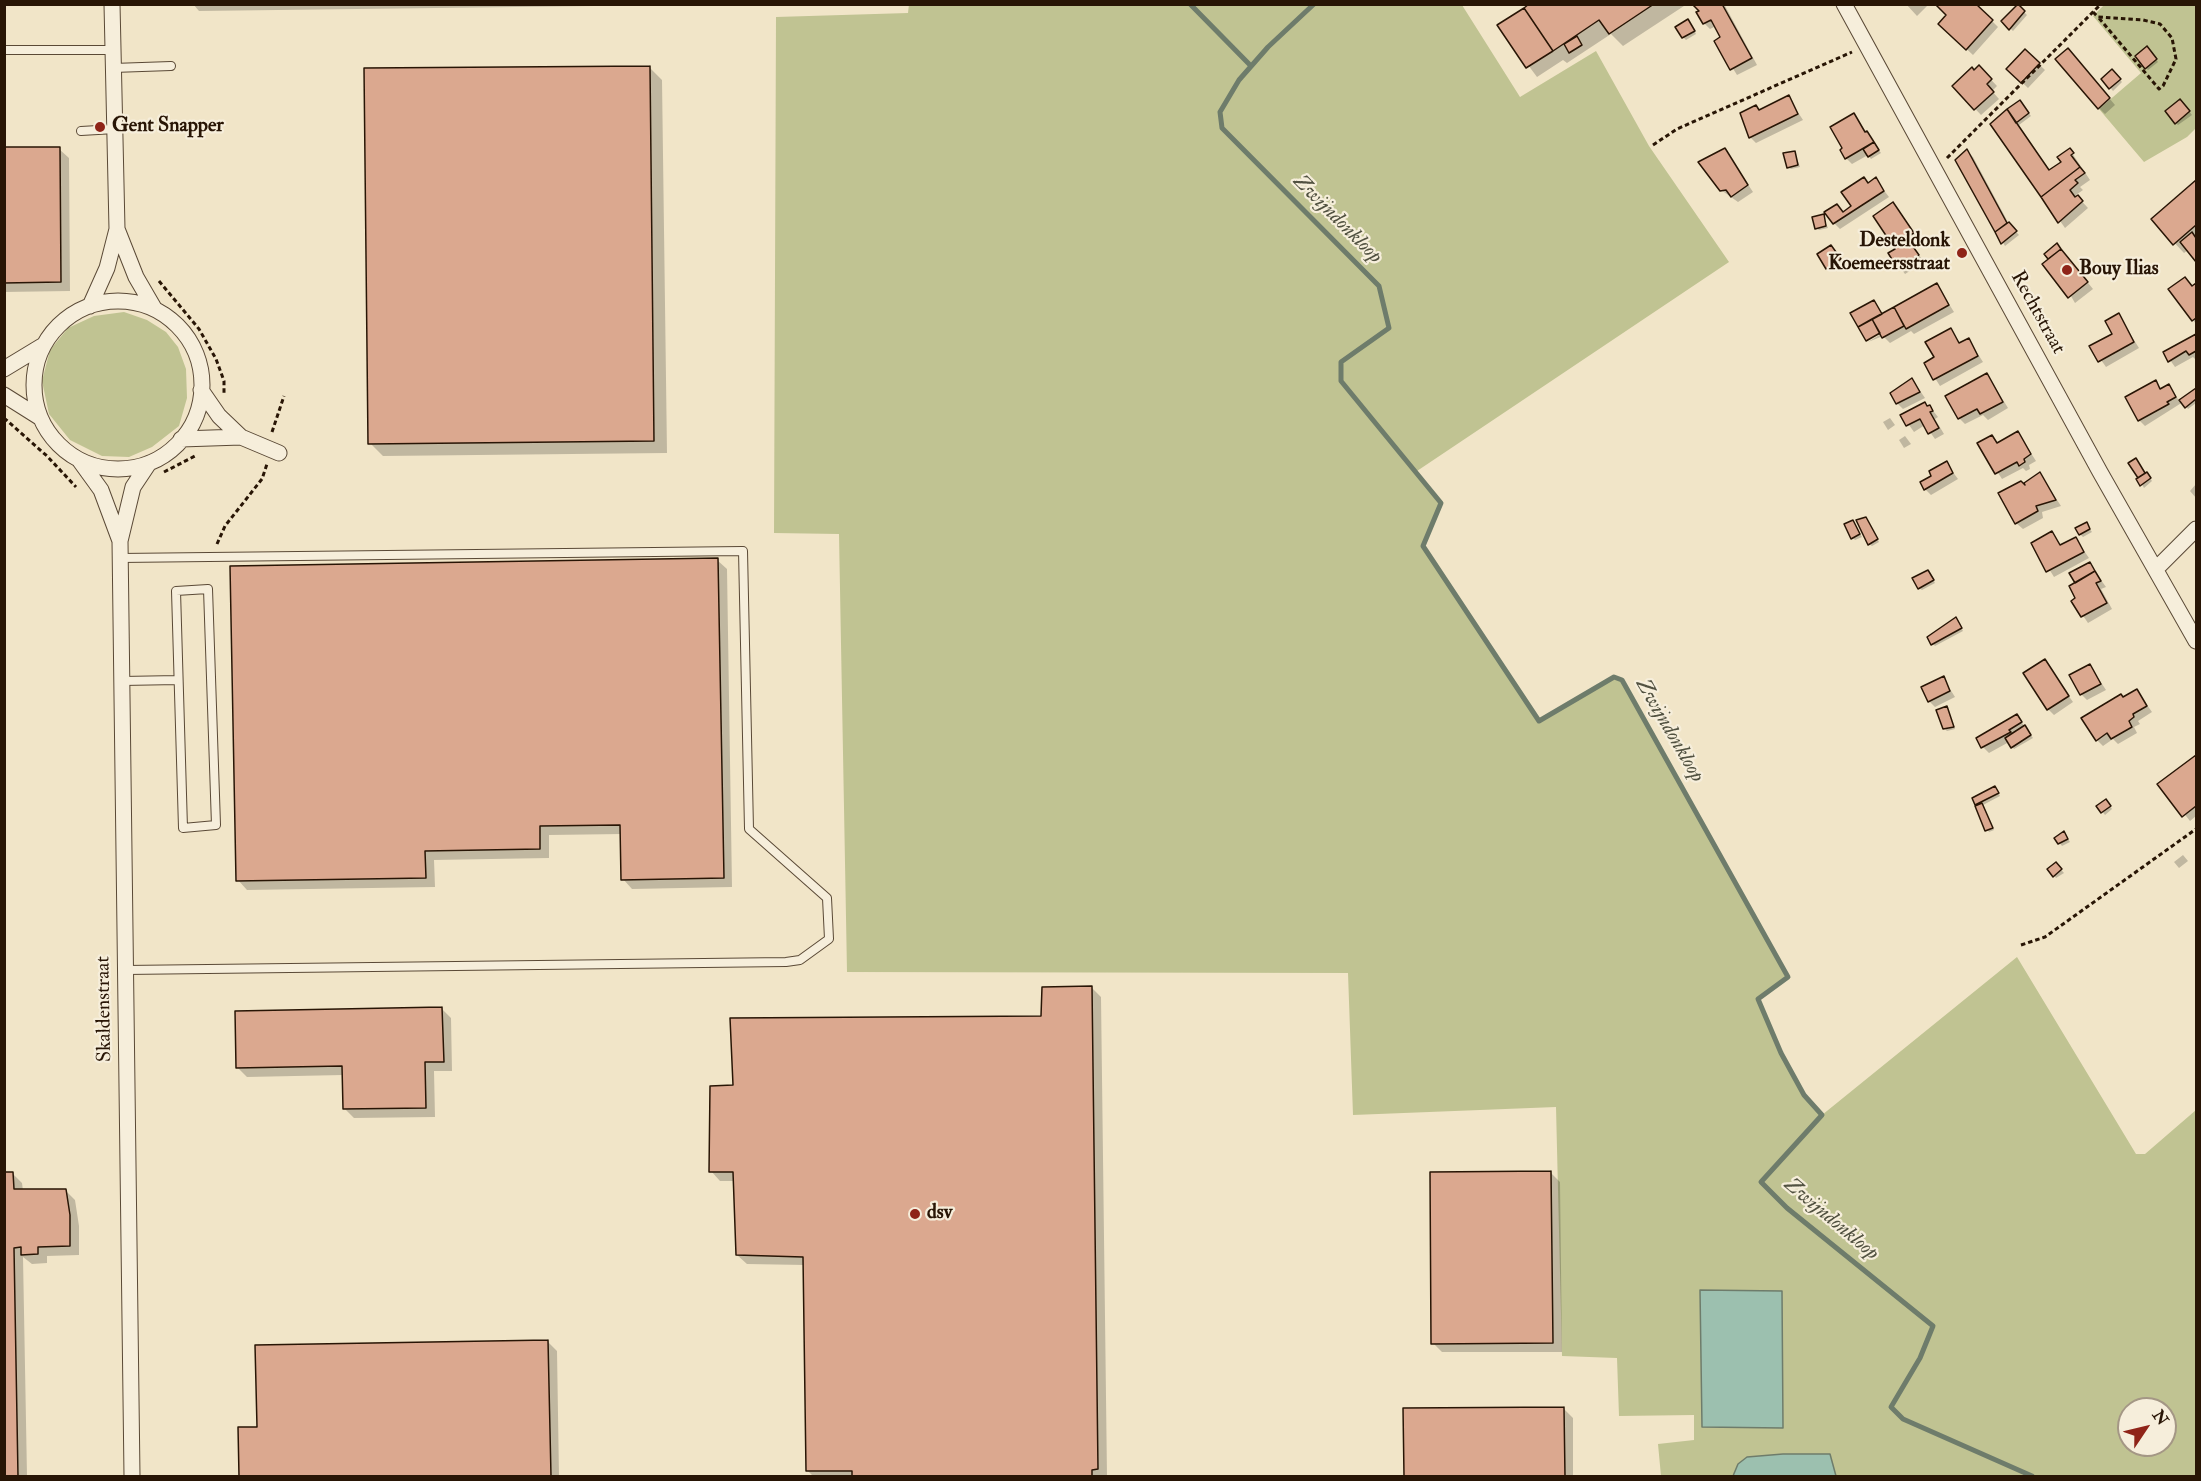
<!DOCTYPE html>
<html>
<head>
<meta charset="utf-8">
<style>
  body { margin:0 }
  #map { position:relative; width:2201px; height:1481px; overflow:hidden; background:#f1e5c8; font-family:"IM FELL Double Pica",serif }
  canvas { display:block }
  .frame { position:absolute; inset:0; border:6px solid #281505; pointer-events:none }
  .north { position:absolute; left:2117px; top:1397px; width:60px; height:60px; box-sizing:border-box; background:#f6eedb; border:2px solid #a49785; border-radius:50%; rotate:55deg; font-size:16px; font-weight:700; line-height:24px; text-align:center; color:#281505 }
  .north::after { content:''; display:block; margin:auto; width:21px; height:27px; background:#8f2418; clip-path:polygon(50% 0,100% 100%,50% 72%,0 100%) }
</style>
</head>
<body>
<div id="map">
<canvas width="2201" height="1481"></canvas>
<div class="frame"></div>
<div class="north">N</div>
</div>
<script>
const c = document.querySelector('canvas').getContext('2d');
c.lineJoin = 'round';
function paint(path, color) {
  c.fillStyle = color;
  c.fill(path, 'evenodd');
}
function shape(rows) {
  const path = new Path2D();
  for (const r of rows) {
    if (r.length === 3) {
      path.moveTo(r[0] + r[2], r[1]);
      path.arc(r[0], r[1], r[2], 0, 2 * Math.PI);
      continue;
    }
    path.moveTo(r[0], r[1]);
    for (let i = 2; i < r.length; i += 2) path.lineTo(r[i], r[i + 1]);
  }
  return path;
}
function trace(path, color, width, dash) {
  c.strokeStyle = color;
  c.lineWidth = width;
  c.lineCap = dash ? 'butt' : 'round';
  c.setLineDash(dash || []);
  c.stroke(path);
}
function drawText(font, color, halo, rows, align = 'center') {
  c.font = font + ' "IM FELL Double Pica",serif';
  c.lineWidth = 4.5;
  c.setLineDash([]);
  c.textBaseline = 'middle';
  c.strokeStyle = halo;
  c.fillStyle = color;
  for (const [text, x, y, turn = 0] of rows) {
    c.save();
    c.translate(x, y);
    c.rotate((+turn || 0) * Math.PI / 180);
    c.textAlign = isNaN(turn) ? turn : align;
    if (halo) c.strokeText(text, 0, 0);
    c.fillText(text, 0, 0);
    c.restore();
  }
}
paint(shape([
  [909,4,1462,5,1520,97,1596,51,1649,146,1729,262,1417,471,1441,503,1424,546,1539,720,1614,677,1622,680,1788,977,1758,999,1781,1053,1804,1095,1822,1115,2017,957,2136,1154,2145,1154,2196,1110,2196,1476,1836,1476,1830,1455,1783,1454,1747,1457,1738,1464,1733,1476,1661,1476,1658,1444,1694,1440,1694,1415,1619,1416,1617,1358,1562,1356,1556,1107,1353,1115,1348,973,847,972,839,534,774,533,776,17,908,13],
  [1700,1290,1709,1291,1783,1428,1702,1427],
  [2129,1409,2165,1409,2165,1445,2129,1445],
  [2104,5,2196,5,2196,128,2187,137,2144,162,2099,109,2141,73,2093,16],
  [124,312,147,320,166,332,178,347,186,369,187,398,179,426,152,447,129,457,102,456,70,440,49,414,42,381,50,350,68,328,94,316]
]), '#c0c392');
const water = shape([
  [1700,1290,1782,1291,1783,1428,1702,1427,1700,1290],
  [1783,1454,1830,1454,1836,1476,1733,1476,1738,1464,1747,1457,1783,1454]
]);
paint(water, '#9cc0af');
trace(water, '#6e7c6b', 1.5);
paint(shape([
  [193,4,753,4,199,11],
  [1532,4,1687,4,1623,46,1611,34,1567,63,1563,60,1537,77,1499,26],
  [1695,4,1724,4,1757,65,1737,75,1716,41,1722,38,1716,26,1710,29,1704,23],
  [1906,4,1929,4,1917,16],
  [1938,4,1975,4,1998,27,1973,55,1940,24,1948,15],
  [2018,6,2027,15,2013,31,2003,21],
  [1691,24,1696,34,1686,40,1683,37],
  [2025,51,2045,70,2028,88,2008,69],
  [2150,51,2158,62,2148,70,2146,68],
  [2074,56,2115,105,2105,114,2099,108],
  [649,67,662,80,667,453,383,456,370,443],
  [1979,67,1997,86,1992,91,1999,99,1981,115,1954,86],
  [2112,71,2122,82,2113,91,2103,79],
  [1788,97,1803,120,1756,143,1750,137,1755,106,1760,111],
  [2183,103,2192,115,2178,125,2176,123],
  [2022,104,2031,116,2019,125,2050,171,2063,162,2070,150,2090,180,2080,187,2083,190,2076,195,2088,208,2065,228,1992,124],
  [1854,115,1881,153,1871,159,1868,155,1852,164,1846,158,1845,149],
  [59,149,69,158,70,291,4,292,4,150],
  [1725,150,1753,192,1738,202,1721,190],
  [1967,151,1973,157,2009,224,2019,235,2005,246,1957,161],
  [1795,153,1800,167,1791,169,1788,167],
  [1864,179,1869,184,1875,179,1889,197,1840,229,1834,223,1853,207],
  [2196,182,2196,260,2188,250,2184,253,2153,220],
  [1893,204,1919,239,1911,244,1924,262,1905,274,1890,254,1897,249],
  [1823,216,1828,228,1819,230,1816,228],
  [2057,245,2093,289,2075,303,2046,254],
  [1834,249,1842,262,1829,270,1827,268],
  [1937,285,1954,312,1914,334,1911,331,1890,343,1883,336,1868,342,1881,334,1874,302,1884,315],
  [2196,285,2196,324,2170,289],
  [2118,315,2139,348,2106,367,2092,347,2114,334],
  [1950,330,1961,344,1969,340,1983,362,1940,386,1926,364,1936,358],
  [2196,335,2196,360,2193,357,2175,367,2165,353],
  [1987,374,2008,408,1988,420,1983,415,1965,424,1959,418],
  [1912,379,1925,398,1903,409,1897,403,1899,386],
  [2156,382,2162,390,2169,386,2180,402,2196,390,2196,403,2188,409,2183,402,2145,426,2139,420],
  [1930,407,1938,417,1935,419,1944,434,1935,439,1925,425,1914,432,1902,415],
  [1890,418,1895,425,1888,430,1883,422],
  [2018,433,2036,461,2029,465,2030,469,2026,471,2023,468,2002,479,1979,444,1992,437,1998,443],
  [1905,436,1911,444,1904,448,1899,440],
  [2138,462,2152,481,2144,488,2130,463],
  [1946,463,1958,479,1931,495,1925,489],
  [2040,474,2061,506,2042,512,2043,518,2023,529,2016,523,2024,485],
  [2196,484,2196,498,2190,491],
  [1868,521,1879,542,1872,546,1869,544],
  [1853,522,1862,537,1855,540,1853,538],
  [2086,524,2092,532,2083,537,2080,534],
  [2052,533,2062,546,2075,538,2089,558,2054,577,2033,543],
  [717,560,727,569,732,887,632,889,623,879,622,834,549,835,549,858,434,860,435,887,247,890,238,880],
  [1930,574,1935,583,1922,590,1919,588],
  [2098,576,2106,587,2101,589,2112,609,2088,623,2073,601],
  [1958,622,1963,631,1935,646,1933,644],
  [2044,661,2073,702,2054,715,2048,709],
  [2090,666,2106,690,2087,700,2081,694],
  [1943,678,1955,697,1935,707,1929,701],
  [2137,691,2152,712,2138,721,2140,724,2134,727,2137,733,2118,744,2113,739,2103,746,2097,740,2124,699],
  [1947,708,1955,729,1947,731,1944,728],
  [2017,716,2033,738,2014,749,2009,742,1989,753,1983,747],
  [2196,757,2196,816,2190,821,2160,783],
  [1997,790,2000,796,1983,805,1994,830,1989,832,1973,799],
  [2108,803,2112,809,2105,815,2098,806],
  [2066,836,2070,842,2062,846,2056,838],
  [2183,855,2188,861,2179,868,2174,862],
  [2056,864,2064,873,2056,878,2049,869],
  [1091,987,1101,997,1107,1476,813,1476,807,1470,805,1265,747,1264,737,1255,735,1181,720,1181,711,1171,735,1087,1043,1018],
  [442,1009,451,1018,452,1071,434,1071,435,1117,354,1118,344,1108,343,1075,247,1077,237,1067],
  [1551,1173,1560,1182,1562,1352,1442,1352,1433,1343],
  [4,1174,13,1174,22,1183,23,1191,66,1191,75,1200,79,1226,79,1255,47,1256,47,1263,32,1264,23,1257,27,1476,4,1476],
  [548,1342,557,1351,559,1476,240,1476,239,1429,259,1429],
  [1563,1408,1573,1418,1573,1476,1406,1476,1405,1410]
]), '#0003');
trace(shape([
  [1190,4,1251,66],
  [1314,4,1268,47,1239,80,1220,112,1222,128,1379,286,1389,328,1341,362,1341,381,1441,503,1423,546,1539,721,1614,677,1622,680,1788,977,1758,999,1781,1053,1804,1095,1822,1115,1761,1182,1787,1208,1933,1326,1920,1358,1891,1407,1903,1419,2032,1476]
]), '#6e7c6b', 5);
const building = shape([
  [1529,4,1654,4,1609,34,1599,20,1553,51,1524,8,1529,4],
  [1692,4,1722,4,1752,58,1730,70,1714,41,1720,37,1711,20,1703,24,1696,12,1699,11,1692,4],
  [1976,4,1993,20,1966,50,1938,24,1946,15,1936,5,1976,4],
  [2018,4,2025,11,2009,30,2001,21,2018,4],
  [1524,8,1553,51,1526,68,1497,25,1524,8],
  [1688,19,1695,31,1682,38,1675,27,1688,19],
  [1577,36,1582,45,1569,53,1564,44,1577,36],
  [2147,46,2157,59,2145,69,2135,56,2147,46],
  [2068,48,2110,98,2098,109,2055,59,2068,48],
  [2025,49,2040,63,2021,83,2006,69,2025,49],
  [1979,65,1992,79,1987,84,1994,92,1974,110,1952,86,1972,67,1974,70,1979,65],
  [650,66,654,441,368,444,364,68,650,66],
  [2112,69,2121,79,2109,89,2101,79,2112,69],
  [1789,95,1798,114,1749,138,1740,113,1756,105,1759,110,1789,95],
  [2180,99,2190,111,2175,124,2165,111,2180,99],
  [2020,100,2029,113,2016,123,2007,109,2020,100],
  [2007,109,2049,170,2061,162,2057,157,2070,148,2074,153,2071,155,2080,167,2041,197,1990,124,2007,109],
  [1854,113,1865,132,1867,131,1874,142,1845,159,1840,150,1842,148,1830,127,1854,113],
  [1874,142,1879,150,1868,157,1863,149,1874,142],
  [4,147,60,147,61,282,4,283,4,147],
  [1725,148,1748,185,1731,197,1726,190,1720,191,1698,162,1725,148],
  [1967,149,2007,223,1995,232,1955,160,1967,149],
  [1795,151,1798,165,1787,168,1783,153,1795,151],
  [2080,167,2085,173,2075,180,2078,183,2070,190,2075,197,2078,195,2083,201,2058,223,2041,197,2080,167],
  [1864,177,1868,183,1876,177,1884,191,1833,224,1824,212,1837,204,1843,212,1851,206,1841,192,1864,177],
  [2196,180,2196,225,2173,245,2151,219,2196,180],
  [1893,202,1914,233,1906,237,1919,255,1898,269,1888,253,1895,249,1873,216,1893,202],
  [1824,214,1826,226,1815,229,1812,217,1824,214],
  [2009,222,2017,231,2001,244,1995,232,2009,222],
  [2192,232,2196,238,2196,262,2180,242,2192,232],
  [2057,243,2061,249,2048,259,2044,254,2057,243],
  [1831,245,1841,259,1826,269,1817,254,1831,245],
  [2061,249,2088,282,2068,298,2042,264,2061,249],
  [2185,277,2192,286,2196,283,2196,318,2192,321,2168,289,2185,277],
  [1937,283,1949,305,1906,329,1894,307,1937,283],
  [1874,300,1882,314,1858,327,1850,313,1874,300],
  [1894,307,1904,326,1882,338,1872,319,1894,307],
  [2119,313,2134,342,2098,362,2089,346,2112,334,2105,321,2119,313],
  [1872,319,1880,333,1866,341,1858,327,1872,319],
  [1951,328,1959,343,1969,338,1978,356,1933,380,1924,363,1934,357,1925,342,1951,328],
  [2196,334,2196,351,2189,355,2186,351,2168,362,2163,352,2196,334],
  [1987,373,2003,402,1980,414,1977,409,1958,419,1945,396,1987,373],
  [1912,378,1920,392,1896,404,1890,393,1912,378],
  [2156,380,2160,389,2169,384,2176,397,2167,402,2169,404,2138,421,2125,397,2156,380],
  [2196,388,2196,399,2185,408,2179,400,2196,388],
  [1925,402,1927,406,1930,405,1933,411,1930,412,1939,428,1928,434,1920,419,1906,426,1900,415,1925,402],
  [2018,431,2031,454,2024,459,2025,462,2019,466,2017,462,1995,474,1977,443,1992,435,1997,443,2018,431],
  [2136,458,2145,473,2138,478,2128,463,2136,458],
  [1947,461,1953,473,1924,490,1920,482,1931,476,1929,471,1947,461],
  [2040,472,2056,500,2036,506,2038,511,2015,524,1998,493,2021,481,2025,485,2024,483,2040,472],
  [2147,472,2151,478,2140,486,2136,479,2147,472],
  [1866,517,1878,539,1868,545,1856,520,1866,517],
  [1853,520,1860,534,1851,539,1844,524,1853,520],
  [2087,522,2090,529,2079,535,2075,528,2087,522],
  [2052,531,2060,545,2076,537,2084,552,2046,572,2031,543,2052,531],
  [718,558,724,878,621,880,620,825,540,826,540,849,425,851,426,878,236,881,230,566,718,558],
  [2090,562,2095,571,2075,583,2069,573,2090,562],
  [1928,570,1934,580,1918,589,1912,578,1928,570],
  [2095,571,2101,581,2096,583,2107,603,2081,617,2071,601,2075,598,2069,586,2095,571],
  [1956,617,1962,628,1931,645,1927,637,1956,617],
  [2045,659,2069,696,2047,710,2023,673,2045,659],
  [2090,664,2101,684,2080,695,2069,675,2090,664],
  [1944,676,1950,691,1928,702,1921,687,1944,676],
  [2137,689,2147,706,2133,714,2134,717,2129,721,2132,727,2111,739,2107,733,2096,741,2081,718,2121,694,2123,697,2137,689],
  [1947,706,1954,727,1943,729,1936,710,1947,706],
  [2017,714,2022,722,2009,730,2011,732,1981,748,1976,738,2017,714],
  [2025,725,2031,735,2011,748,2005,738,2025,725],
  [2196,755,2196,806,2182,817,2157,784,2196,755],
  [1995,786,1999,793,1975,805,1972,798,1995,786],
  [2106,799,2111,806,2101,813,2096,806,2106,799],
  [1982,803,1993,828,1985,831,1975,806,1982,803],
  [2064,831,2068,839,2058,844,2054,838,2064,831],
  [2056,862,2062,869,2053,877,2047,869,2056,862],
  [1092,986,1098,1469,1092,1470,1092,1476,852,1476,852,1471,806,1471,803,1257,736,1255,733,1172,709,1172,710,1086,733,1085,730,1018,1041,1016,1042,987,1092,986],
  [442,1007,444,1062,425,1062,426,1108,343,1109,342,1066,236,1068,235,1011,442,1007],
  [1551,1171,1553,1343,1431,1344,1430,1172,1551,1171],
  [4,1172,13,1172,14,1189,66,1189,70,1215,70,1246,38,1247,38,1254,21,1255,21,1247,14,1248,18,1476,4,1476,4,1172],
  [548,1340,551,1476,239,1476,238,1427,257,1427,255,1345,548,1340],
  [1564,1407,1565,1476,1404,1476,1403,1408,1564,1407]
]);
paint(building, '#dba88f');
trace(building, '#281505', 1.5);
const lane = shape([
  [4,50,113,50],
  [113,68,171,66],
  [81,131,115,129],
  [120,558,743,551,749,829,827,898,829,939,800,960,786,962,125,970],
  [208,589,216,825,183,828,176,591,208,589],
  [122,681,178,680]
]);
const street = shape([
  [1844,4,2100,472,2196,641],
  [117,229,136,277,154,308],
  [118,385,84],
  [90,306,107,268,117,229,112,4],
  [4,369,42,346],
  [201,390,219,416,241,437,279,453],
  [4,395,39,417],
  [181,439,241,437],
  [80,461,101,490,120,541],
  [2156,569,2196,529],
  [132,1476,120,541,133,487,149,463]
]);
trace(lane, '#5a4936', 10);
trace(street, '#5a4936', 17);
trace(shape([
  [2093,12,2098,17,2143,20,2160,24,2172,38,2176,59,2163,86,2159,89,2098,17],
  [1653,145,1677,129,1852,52],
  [1947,158,2101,4],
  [159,281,199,329,216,359,224,381,224,393],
  [4,418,47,456,76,487],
  [272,432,284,396],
  [164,472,195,456],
  [217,544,225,526,262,479,267,464],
  [2021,945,2045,937,2196,829]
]), '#281505', 3, [4.5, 3]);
trace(lane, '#f6eedb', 8);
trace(street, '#f6eedb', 15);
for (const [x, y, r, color] of [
  [100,127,6,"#8f2418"],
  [1962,253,6,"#8f2418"],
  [2067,270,6,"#8f2418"],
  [915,1214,6,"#8f2418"]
]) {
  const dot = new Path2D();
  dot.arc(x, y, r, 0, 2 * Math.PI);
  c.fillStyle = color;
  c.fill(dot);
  trace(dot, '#f6eedb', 2);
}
drawText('bold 20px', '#281505', '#f6eedb', [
  ["Gent Snapper",112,127],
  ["Desteldonk",1950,242,"right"],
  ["Koemeersstraat",1950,265,"right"],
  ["Bouy Ilias",2079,270],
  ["dsv",927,1214]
], 'left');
drawText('20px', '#281505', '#f6eedb', [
  ["Rechtstraat",2037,313,61],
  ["Skaldenstraat",105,1009,-91]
]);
drawText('italic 21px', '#515140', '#f6eedb', [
  ["Zwijndonkloop",1337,220,45],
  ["Zwijndonkloop",1669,731,60],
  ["Zwijndonkloop",1831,1220,40]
]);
</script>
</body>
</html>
